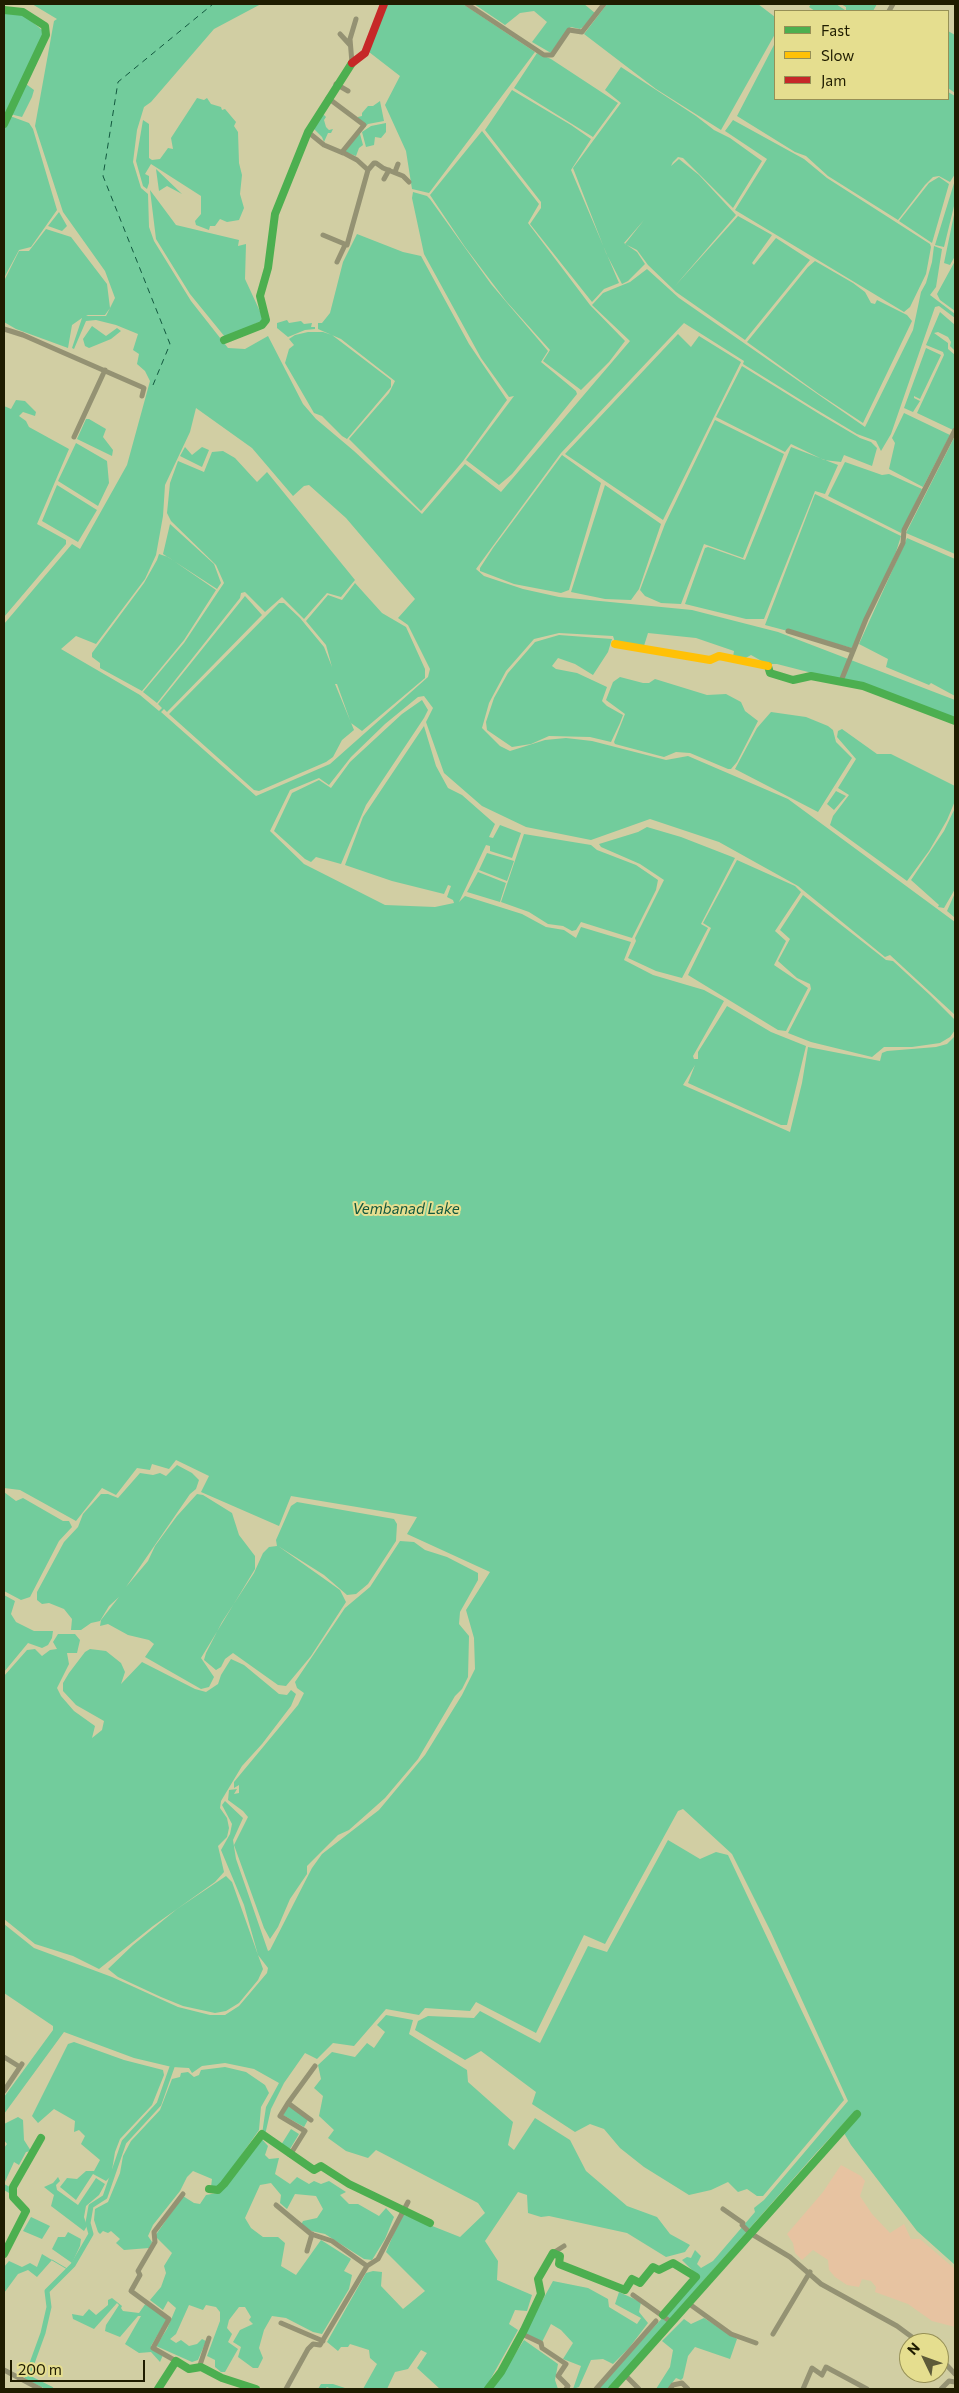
<!DOCTYPE html>
<html>
<head>
<meta charset="utf-8">
<style>
  body { margin:0 }
  #map { position:relative; width:959px; height:2393px; overflow:hidden; background:#d1cea3; font-family:Commissioner,sans-serif }
  canvas { display:block }
  .frame { position:absolute; inset:0; border:5px solid #1f1c00; pointer-events:none }
  .legend { position:absolute; left:774px; top:10px; width:175px; height:90px; box-sizing:border-box; background:#e5de8f; border:1px solid #969056; margin:0; padding:6px 9px; list-style:none; font-size:15px; color:#1f1c00 }
  .legend li { display:flex; align-items:center; gap:10px; height:25px }
  .legend b { width:25px; border:1px solid #969056 }
  .north { position:absolute; left:899px; top:2333px; width:50px; height:50px; box-sizing:border-box; background:#e5de8f; border:1px solid #969056; border-radius:50%; rotate:312deg; font-size:14px; font-weight:700; line-height:20px; text-align:center; color:#1f1c00 }
  .north::after { content:''; display:block; margin:auto; width:18px; height:22px; background:#5d5a39; clip-path:polygon(50% 0,100% 100%,50% 72%,0 100%) }
  .scale { position:absolute; left:10px; top:2360px; width:135px; height:22px; box-sizing:border-box; border:2px solid #1f1c00; border-top:0; padding-left:6px; font-size:15px; line-height:18px; white-space:nowrap; color:#1f1c00; -webkit-text-stroke:4px #e5de8f; paint-order:stroke }
</style>
</head>
<body>
<div id="map">
<canvas width="959" height="2393"></canvas>
<div class="frame"></div>
<ul class="legend">
<li><b style="height:6px;background:#4caf50"></b>Fast</li>
<li><b style="height:6px;background:#ffc107"></b>Slow</li>
<li><b style="height:6px;background:#c62828"></b>Jam</li>
</ul>
<div class="north">N</div>
<div class="scale">200 m</div>
</div>
<script>
const c = document.querySelector('canvas').getContext('2d');
c.lineJoin = 'round';
function paint(path, color) {
  c.fillStyle = color;
  c.fill(path, 'evenodd');
}
function shape(rows) {
  const path = new Path2D();
  for (const r of rows) {
    path.moveTo(r[0], r[1]);
    for (let i = 2; i < r.length; i += 2) path.lineTo(r[i], r[i + 1]);
  }
  return path;
}
function trace(path, color, width, dash) {
  c.strokeStyle = color;
  c.lineWidth = width;
  c.lineCap = dash ? 'butt' : 'round';
  c.setLineDash(dash || []);
  c.stroke(path);
}
function drawText(font, color, halo, rows, align = 'center') {
  c.font = font + ' Commissioner,sans-serif';
  c.lineWidth = 4;
  c.setLineDash([]);
  c.textBaseline = 'middle';
  c.strokeStyle = halo;
  c.fillStyle = color;
  for (const [text, x, y, turn = 0] of rows) {
    c.save();
    c.translate(x, y);
    c.rotate((+turn || 0) * Math.PI / 180);
    c.textAlign = isNaN(turn) ? turn : align;
    if (halo) c.strokeText(text, 0, 0);
    c.fillText(text, 0, 0);
    c.restore();
  }
}
paint(shape([
  [841,2165,861,2176,865,2181,860,2196,872,2214,890,2233,904,2224,911,2239,920,2239,955,2269,955,2327,932,2321,908,2304,875,2292,876,2287,871,2281,862,2279,859,2287,847,2285,835,2277,829,2270,828,2260,813,2250,802,2260,795,2253,793,2243,787,2234,823,2192]
]), '#e7c3a1');
paint(shape([
  [32,4,261,4,214,29,151,102,144,107,137,130,133,162,141,188,148,194,149,227,154,241,191,301,228,348,245,349,268,336,303,404,316,419,354,451,422,514,465,464,501,492,630,341,592,305,603,293,630,282,647,269,679,298,865,427,913,330,921,292,926,283,932,262,934,246,942,249,936,287,930,295,955,314,955,318,939,306,935,307,891,434,881,451,876,441,857,434,812,407,743,364,744,361,684,323,561,453,476,569,484,576,523,589,559,597,692,610,778,632,955,700,955,718,812,673,777,664,767,664,751,655,742,660,733,657,734,651,696,638,648,633,643,649,615,642,613,636,559,633,534,639,506,671,489,703,482,728,500,746,510,751,545,740,566,738,592,741,666,760,688,756,788,799,955,922,955,1015,890,955,885,957,798,886,719,842,650,819,591,840,526,827,482,806,444,773,426,722,433,708,424,696,418,697,385,724,351,757,329,785,319,778,290,790,270,831,304,864,385,905,435,907,454,903,453,900,447,897,451,886,448,885,444,894,392,881,345,865,363,817,424,726,436,766,448,788,462,795,495,824,489,837,493,838,500,825,521,833,512,858,490,851,490,846,486,845,459,902,465,896,522,914,546,927,564,930,576,938,581,927,631,942,624,960,653,975,704,990,724,1001,693,1056,694,1059,698,1059,698,1052,727,1006,771,1032,806,1046,787,1125,781,1125,688,1083,695,1065,683,1085,790,1132,802,1083,808,1047,880,1061,882,1053,887,1051,936,1047,947,1044,955,1036,955,2265,917,2231,851,2145,844,2133,860,2114,856,2110,816,2153,608,2389,597,2389,666,2314,697,2275,682,2260,687,2257,691,2258,695,2250,701,2256,697,2264,701,2268,713,2261,755,2212,754,2208,764,2200,848,2101,771,1932,732,1854,683,1809,678,1811,605,1944,584,1935,536,2033,476,2002,470,2011,425,2008,419,2015,386,2009,354,2046,333,2043,317,2059,305,2053,284,2083,271,2109,265,2135,262,2134,266,2107,279,2083,254,2069,225,2063,202,2066,192,2073,189,2068,172,2067,134,2058,64,2032,4,2114,4,2097,53,2030,53,2026,4,1993,4,1924,34,1948,112,1977,178,2007,210,2015,225,2015,239,2006,267,1973,268,1968,258,1955,263,1969,258,1980,239,2003,226,2011,215,2013,183,2006,161,1997,118,1977,108,1969,133,1945,177,1909,226,1876,232,1882,258,1955,244,1905,221,1850,230,1834,232,1824,222,1805,225,1801,243,1818,233,1840,236,1859,268,1951,270,1950,312,1868,322,1854,379,1810,425,1755,462,1695,475,1669,474,1638,466,1610,490,1572,407,1534,417,1517,291,1496,279,1526,201,1492,209,1476,176,1460,169,1469,152,1464,150,1470,137,1468,116,1495,102,1488,76,1521,20,1490,4,1488,4,624,72,544,80,549,127,465,150,381,145,371,137,364,139,354,133,350,138,334,116,325,96,320,86,321,74,349,72,348,82,318,72,325,68,348,16,329,4,322,4,281,19,251,29,251,46,229,71,237,107,284,110,308,105,315,88,315,86,316,106,316,115,298,105,271,63,212,35,126,54,21,57,19],
  [196,408,252,448,293,496,304,486,309,485,346,518,415,599,398,618,408,625,430,669,428,677,330,764,256,796,161,712,164,709,167,712,262,615,245,596,158,704,162,708,159,711,140,695,61,649,76,636,96,644,145,579,156,555,163,516,165,485,190,432],
  [386,4,463,4,535,52,429,193,412,189,406,151,385,105,400,76,369,52],
  [474,4,584,4,595,13,583,27,580,29,571,27,567,30,551,53,532,42,547,22,534,11,520,13,505,25],
  [607,4,758,4,775,17,775,34,721,130,656,89,584,34],
  [811,4,836,4,845,10,815,11,809,7],
  [841,4,877,4,873,11,846,11,846,7],
  [4,11,23,14,42,30,44,34,4,120],
  [948,31,955,35,955,93,948,88],
  [775,43,775,99,948,99,948,92,955,96,955,174,950,182,939,176,933,177,925,185,898,220,828,176,806,156,795,152,737,116],
  [537,53,551,59,618,103,593,137,514,88],
  [621,67,696,116,714,130,730,138,762,161,733,208,683,158,678,157,673,162,671,166,679,159,699,175,736,215,675,286,738,216,772,235,752,263,754,265,776,238,810,260,745,340,676,292,648,265,637,250,625,244,644,220,624,243,637,252,645,264,628,281,622,284,606,253,573,168,621,103,605,90],
  [26,84,34,90,32,97,22,117,10,114],
  [512,90,571,125,591,139,571,170,619,283,604,289,592,302,530,224,541,208,541,202,485,130],
  [197,98,204,100,207,98,211,104,221,107,222,110,225,109,236,122,234,126,238,132,239,163,242,175,240,194,244,208,239,220,227,222,220,219,215,226,210,226,209,230,196,225,195,221,201,214,201,196,151,164,145,174,149,176,149,183,147,189,143,186,136,161,143,120,149,124,149,158,152,160,160,159,168,148,173,149,171,138],
  [380,101,384,121,368,124,365,127,358,119,358,117,362,116,362,113,368,106,373,106],
  [324,115,326,117,324,120,326,127,329,130,333,129,331,133,328,133,324,142,322,137,314,129,320,116],
  [10,116,29,123,33,129,57,210,31,247,19,250,4,278,4,128],
  [733,120,804,159,827,178,930,244,931,247,926,274,910,307,904,312,735,210,767,159,725,131],
  [386,123,386,132,381,138,375,137,374,145,366,147,362,132,371,126],
  [482,131,539,204,528,223,590,305,625,341,609,362,581,390,543,361,550,350,506,301,465,247,430,195],
  [357,133,360,134,363,145,359,148,356,156,345,152],
  [156,169,182,194,167,186,159,191],
  [939,177,949,184,932,243,899,221,929,183],
  [955,180,955,202,944,247,935,245],
  [150,190,176,225,239,240,238,246,246,244,245,279,264,320,225,337,190,294,156,239],
  [413,192,427,196,430,199,491,284,548,351,541,362,576,391,577,394,512,474,499,485,466,460,514,396,509,397,481,358,424,254,412,198],
  [955,210,955,256,950,265,944,263],
  [59,212,67,226,62,231,48,226],
  [357,234,403,252,421,256,469,344,507,400,463,461,421,511,349,439,389,393,395,381,341,339,318,329,318,323,322,323,330,313,343,262],
  [815,261,853,283,865,292,871,303,875,304,877,300,907,315,912,321,863,423,819,394,747,342,808,267],
  [955,261,955,311,940,300,937,294],
  [940,312,955,325,955,351,950,346,951,342,948,337,938,332,934,333,948,343,948,349,955,355,955,425,953,430,917,413,944,355,943,352,926,345],
  [287,320,289,323,301,321,304,324,312,323,311,327,315,327,315,329,305,330,288,337,277,328,277,323],
  [92,326,106,336,117,328,121,331,111,339,89,348,85,346,83,339],
  [308,332,323,332,332,335,391,380,391,387,347,439,342,436,322,416,314,413,285,363,289,349,294,345,289,339,295,335],
  [678,334,691,347,699,336,741,362,663,520,565,454],
  [926,348,941,355,920,399,914,396,914,398,920,401,913,412,904,408],
  [742,366,821,415,860,438,871,442,877,448,872,466,844,455,841,462,824,460,791,444,785,452,716,417],
  [16,400,25,401,36,412,35,416,23,412,19,416,26,421,29,427,69,449,37,524,66,540,66,544,4,617,4,406,11,409],
  [904,413,950,435,923,487,889,469,895,443,892,438],
  [86,419,89,419,106,429,103,437,113,450,112,456,77,439],
  [715,420,784,454,743,558,704,544,681,604,661,603,645,596,640,590,665,524],
  [955,436,955,554,906,533],
  [76,443,107,461,109,483,98,506,58,481],
  [185,447,192,455,202,447,209,450,202,467,180,456],
  [791,447,838,465,825,494,815,491,764,619,746,619,685,604,705,548,708,547,745,560],
  [223,451,235,458,257,482,267,472,355,580,341,597,327,593,304,619,282,597,265,612,245,592,241,593,240,598,157,703,143,692,184,643,224,583,216,565,171,521,167,513,170,483,178,461,204,472,212,452],
  [562,455,601,483,569,590,561,593,514,584,480,571,480,568,493,548],
  [845,462,882,475,889,474,922,489,901,533,828,496],
  [57,485,97,510,78,542,42,521],
  [605,485,661,524,639,589,631,600,605,599,571,592],
  [815,494,901,536,896,552,852,648,765,625],
  [170,524,214,564,221,583,217,589,163,554],
  [907,538,955,559,955,696,931,683,929,685,886,667,888,659,859,644],
  [159,554,168,557,216,590,184,640,142,691,100,668,100,663,92,657,92,653,144,583,157,560],
  [355,583,382,613,406,627,425,669,425,678,362,731,351,723,337,684,335,684,354,730,342,740,333,757,326,762,259,791,254,790,169,714,279,603,284,603,300,618,324,647,332,667,326,645,306,621,328,595,342,600],
  [559,635,612,639,608,652,593,675,575,664,558,658,552,666,556,669,577,673,607,687,602,701,607,706,623,715,620,723,611,742,590,737,549,736,531,744,512,747,487,730,486,722,494,698,508,673,535,642],
  [620,677,643,683,649,683,655,679,707,695,726,694,741,702,745,711,758,721,737,762,731,769,728,769,690,753,676,752,664,757,615,744,614,742,625,714,606,700,613,682],
  [422,700,428,710,424,718,366,805,341,864,316,857,311,862,305,859,274,831,292,793,319,780,331,788,350,762,402,714],
  [771,712,806,717,828,726,833,730,836,742,852,758,818,812,735,769,757,728],
  [842,729,877,754,891,754,955,786,955,801,947,820,929,851,907,881,830,825,833,816,849,795,838,788,856,759,837,737,838,731],
  [836,791,846,796,834,810,827,804],
  [955,808,955,889,944,908,938,907,939,905,911,880,944,831],
  [647,827,681,837,735,858,701,924,708,928,682,978,656,971,628,958,636,941,635,938,664,880,640,864,601,847,599,844,638,832],
  [524,834,591,845,597,850,636,865,658,880,656,890,632,938,581,922,576,930,572,931,563,926,548,924,529,912,501,902],
  [487,853,514,861,507,881,479,870],
  [737,860,795,886,801,892,775,931,786,941,774,965,808,988,786,1031,778,1030,688,975,711,928,703,923],
  [478,872,506,883,500,902,467,892],
  [955,893,955,917,954,917,947,911],
  [803,895,886,960,893,961,930,995,955,1020,955,1030,950,1037,940,1043,912,1047,884,1047,872,1057,811,1042,788,1033,811,989,810,984,797,978,778,961,790,939,780,930],
  [177,1465,192,1473,199,1480,196,1489,190,1494,126,1587,148,1561,155,1546,177,1516,197,1494,203,1495,232,1513,239,1535,255,1556,255,1569,201,1658,214,1677,209,1687,201,1689,145,1657,154,1644,149,1640,128,1635,108,1624,100,1626,101,1620,119,1597,109,1606,100,1621,91,1623,81,1630,71,1630,72,1619,64,1609,49,1603,42,1604,37,1600,37,1592,64,1542,78,1527,83,1514,101,1494,108,1494,118,1498,140,1473,153,1475,160,1473,166,1476],
  [4,1492,16,1501,23,1498,63,1521,69,1521,72,1527,59,1541,30,1597,21,1600,4,1591],
  [297,1502,394,1519,397,1524,396,1541,368,1584,356,1594,347,1595,324,1575,278,1546,340,1590,346,1602,311,1656,286,1686,278,1685,233,1653,225,1659,221,1667,216,1670,204,1660,206,1653,222,1622,254,1573,263,1553,269,1547,277,1546,276,1540,291,1506],
  [400,1541,414,1542,425,1550,447,1557,478,1573,478,1580,460,1612,459,1624,469,1636,468,1677,462,1689,455,1696,418,1759,385,1798,349,1830,338,1835,307,1866,307,1874,290,1899,278,1927,270,1939,264,1928,234,1845,248,1817,243,1811,228,1800,229,1790,237,1789,234,1794,239,1793,239,1785,234,1788,234,1782,298,1705,304,1693,297,1688,295,1682,345,1608,370,1587],
  [4,1595,15,1601,11,1614,16,1622,34,1631,53,1631,52,1638,48,1645,42,1648,28,1643,4,1672],
  [58,1634,75,1634,80,1640,77,1653,67,1653,69,1664,57,1688,61,1696,74,1711,95,1726,92,1738,102,1730,104,1721,76,1705,63,1691,63,1683,69,1673,85,1652,90,1649,106,1651,121,1663,125,1672,121,1684,142,1662,195,1689,206,1692,218,1684,221,1675,231,1659,244,1665,279,1694,287,1695,291,1690,296,1694,291,1706,262,1744,242,1766,221,1801,220,1808,227,1818,229,1828,227,1837,218,1846,224,1872,215,1882,153,1926,99,1969,73,1956,35,1944,4,1919,4,1676,27,1650,35,1649,42,1656,50,1650,57,1649,53,1642],
  [668,1840,700,1859,716,1852,728,1855,844,2100,763,2196,757,2196,747,2189,738,2192,728,2182,711,2190,689,2195,644,2167,620,2148,604,2129,590,2124,575,2132,532,2104,536,2092,481,2051,465,2060,415,2030,418,2021,428,2016,474,2018,480,2011,540,2043,588,1946,607,1952],
  [386,2015,413,2020,409,2034,467,2070,468,2082,513,2122,508,2145,514,2150,535,2118,570,2140,586,2171,627,2206,657,2217,670,2234,690,2245,685,2252,666,2257,627,2233,549,2216,541,2217,528,2213,527,2195,518,2192,485,2241,498,2261,497,2280,532,2295,527,2311,515,2310,509,2324,518,2330,485,2389,440,2389,417,2368,427,2353,421,2350,408,2369,395,2372,387,2389,363,2389,377,2364,370,2358,369,2350,350,2344,348,2347,341,2347,338,2351,327,2342,366,2273,373,2271,382,2272,381,2286,403,2309,425,2291,386,2252,402,2214,460,2237,485,2213,478,2203,376,2150,368,2158,346,2151,328,2138,334,2130,319,2116,323,2096,314,2088,321,2079,318,2065,332,2052,355,2057,367,2043,374,2048,385,2032,377,2025],
  [74,2042,124,2060,163,2070,164,2075,152,2105,120,2139,115,2152,111,2176,106,2181,93,2174,76,2200,60,2187,67,2178,77,2179,86,2171,94,2171,100,2160,81,2144,85,2136,79,2130,74,2132,75,2121,54,2109,38,2123,32,2116,68,2044],
  [225,2067,246,2072,265,2085,269,2093,261,2107,259,2130,223,2181,216,2187,211,2187,212,2179,193,2171,187,2177,180,2191,153,2225,148,2236,152,2242,149,2248,124,2250,116,2243,120,2239,111,2231,108,2233,103,2231,100,2234,98,2232,94,2220,95,2209,108,2202,120,2173,123,2156,131,2141,160,2110,172,2079,180,2077,181,2073,188,2072,194,2077,199,2075,201,2070],
  [288,2106,309,2118,304,2127,283,2115],
  [18,2117,23,2120,24,2140,31,2151,26,2152,19,2165,14,2162,4,2184,10,2187,9,2193,4,2190,4,2148,7,2144,4,2140,4,2124],
  [291,2129,299,2134,290,2149,281,2145],
  [260,2137,268,2146,265,2155,269,2159,279,2158,275,2174,290,2184,297,2177,309,2184,314,2181,321,2184,329,2181,346,2192,340,2195,349,2204,358,2204,379,2216,386,2208,394,2217,385,2239,372,2260,364,2259,325,2234,307,2230,301,2225,303,2221,317,2218,323,2209,316,2196,295,2194,287,2209,280,2203,281,2195,271,2183,260,2185,245,2218,251,2228,263,2237,278,2237,285,2243,281,2266,296,2275,321,2240,351,2259,344,2271,352,2275,349,2289,322,2334,313,2332,286,2318,272,2316,264,2330,259,2348,263,2358,258,2368,253,2368,238,2357,241,2347,233,2342,240,2330,253,2324,249,2320,251,2317,245,2307,239,2307,229,2320,227,2328,232,2334,228,2342,238,2349,225,2372,221,2372,215,2367,215,2360,207,2356,220,2321,220,2312,216,2307,206,2305,203,2310,189,2305,176,2334,170,2339,176,2343,181,2340,189,2346,197,2344,202,2339,206,2341,198,2360,192,2362,156,2346,167,2329,176,2308,168,2301,163,2310,150,2300,161,2287,166,2273,164,2266,172,2253,155,2236,183,2196,194,2203,200,2204,206,2195,217,2193],
  [58,2177,60,2181,56,2185,57,2190,78,2205,96,2178,105,2184,99,2195,86,2206,84,2217,87,2226,84,2231,51,2206,54,2195,44,2187,53,2183],
  [31,2217,50,2226,42,2239,23,2231],
  [68,2232,81,2239,80,2246,72,2263,52,2249,58,2237,65,2237],
  [42,2254,52,2260,37,2277,28,2270,18,2274,4,2293,4,2267,9,2261,22,2267,30,2263,37,2267],
  [553,2281,588,2288,608,2299,609,2307,637,2324,641,2318,615,2304,619,2292,641,2302,639,2312,648,2323,629,2348,613,2364,603,2359,591,2360,579,2387,573,2389,581,2366,563,2359,573,2343,561,2330,551,2324,542,2342,524,2334],
  [112,2298,122,2306,121,2308,123,2311,139,2313,146,2303,167,2319,151,2346,152,2349,163,2355,160,2362,151,2352,139,2353,125,2344,141,2316,138,2316,120,2337,105,2331,106,2325,119,2305,117,2303,94,2329,73,2319,72,2314,83,2316,89,2309,96,2315,108,2305,108,2300],
  [704,2318,737,2339,730,2359,695,2347,688,2356,683,2378,681,2380,676,2378,667,2389,656,2389,670,2367,673,2350,662,2341,684,2319,691,2324],
  [524,2340,558,2364,555,2380,558,2389,493,2389],
  [321,2384,333,2384,348,2389,331,2389,327,2387,325,2389,318,2389]
]), '#72cc9c');
trace(shape([
  [52,2260,69,2270]
]), '#72cc9c', 1);
trace(shape([
  [51,2389,27,2377,43,2333,49,2307,47,2291,73,2265,91,2234,88,2223,91,2206,105,2197,124,2142,159,2104,172,2067]
]), '#72cc9c', 5);
trace(shape([
  [153,385,170,344,103,176,118,82,213,4]
]), '#12583f', 1, [6, 5]);
trace(shape([
  [467,4,544,55,552,55,569,30,582,32,604,4],
  [889,11,893,4],
  [340,34,350,45],
  [352,63,350,39,356,19],
  [336,84,348,91],
  [308,132,324,145,343,153],
  [368,170,374,163,376,163,383,168,403,176,409,182],
  [395,172,398,164],
  [384,179,389,170],
  [323,235,347,245,368,170,357,160,342,152,364,125,328,98],
  [337,262,345,245],
  [4,329,23,335,144,388,142,396],
  [74,437,105,370],
  [788,631,853,651],
  [841,681,866,619,903,543,904,530,955,430],
  [4,2057,20,2067],
  [4,2091,22,2064],
  [288,2103,315,2066],
  [290,2155,305,2131,280,2116,288,2103,311,2120],
  [276,2205,311,2234,332,2241,367,2266],
  [723,2209,743,2223,742,2225,750,2233,790,2257,821,2284,897,2326,920,2343],
  [307,2251,312,2234],
  [553,2253,564,2246],
  [633,2295,671,2322],
  [688,2303,731,2334,756,2343],
  [281,2323,323,2341],
  [522,2334,541,2343,542,2348,566,2364,558,2376,568,2386,566,2389],
  [773,2334,810,2272],
  [939,2357,955,2374],
  [176,2361,153,2348,169,2319,131,2291,140,2275,138,2271,155,2242,154,2232,183,2194],
  [199,2368,209,2338],
  [4,2370,40,2389],
  [625,2375,639,2389],
  [286,2389,308,2349,313,2344,320,2345,367,2266,378,2259,408,2202],
  [596,2389,656,2321],
  [670,2389,673,2385,682,2383,688,2389],
  [803,2389,812,2368,822,2375,826,2367,867,2389],
  [941,2389,949,2381,955,2382]
]), '#949273', 5);
trace(shape([
  [4,10,23,12,45,26,46,35,4,124],
  [224,340,262,325,266,320,260,296,268,268,275,214,308,132,352,63],
  [768,666,770,673,793,680,811,676,863,686,955,721],
  [209,2189,218,2190,224,2184,262,2134,314,2170,321,2166,349,2184,430,2223],
  [4,2254,26,2211,13,2197,13,2187,41,2138],
  [158,2389,176,2361,189,2369,201,2367,222,2378,256,2389],
  [488,2389,501,2372,524,2330,541,2294,538,2279,553,2253,560,2256,559,2264,625,2290,632,2279,640,2283,653,2267,659,2270,673,2263,696,2277,663,2315],
  [612,2389,857,2114]
]), '#4caf50', 8);
trace(shape([
  [615,644,710,660,719,656,768,666]
]), '#ffc107', 8);
trace(shape([
  [352,63,365,53,384,4]
]), '#c62828', 8);
drawText('italic 15px', '#12583f', '#e5de8f', [
  ["Vembanad Lake",406,1209]
]);
</script>
</body>
</html>
